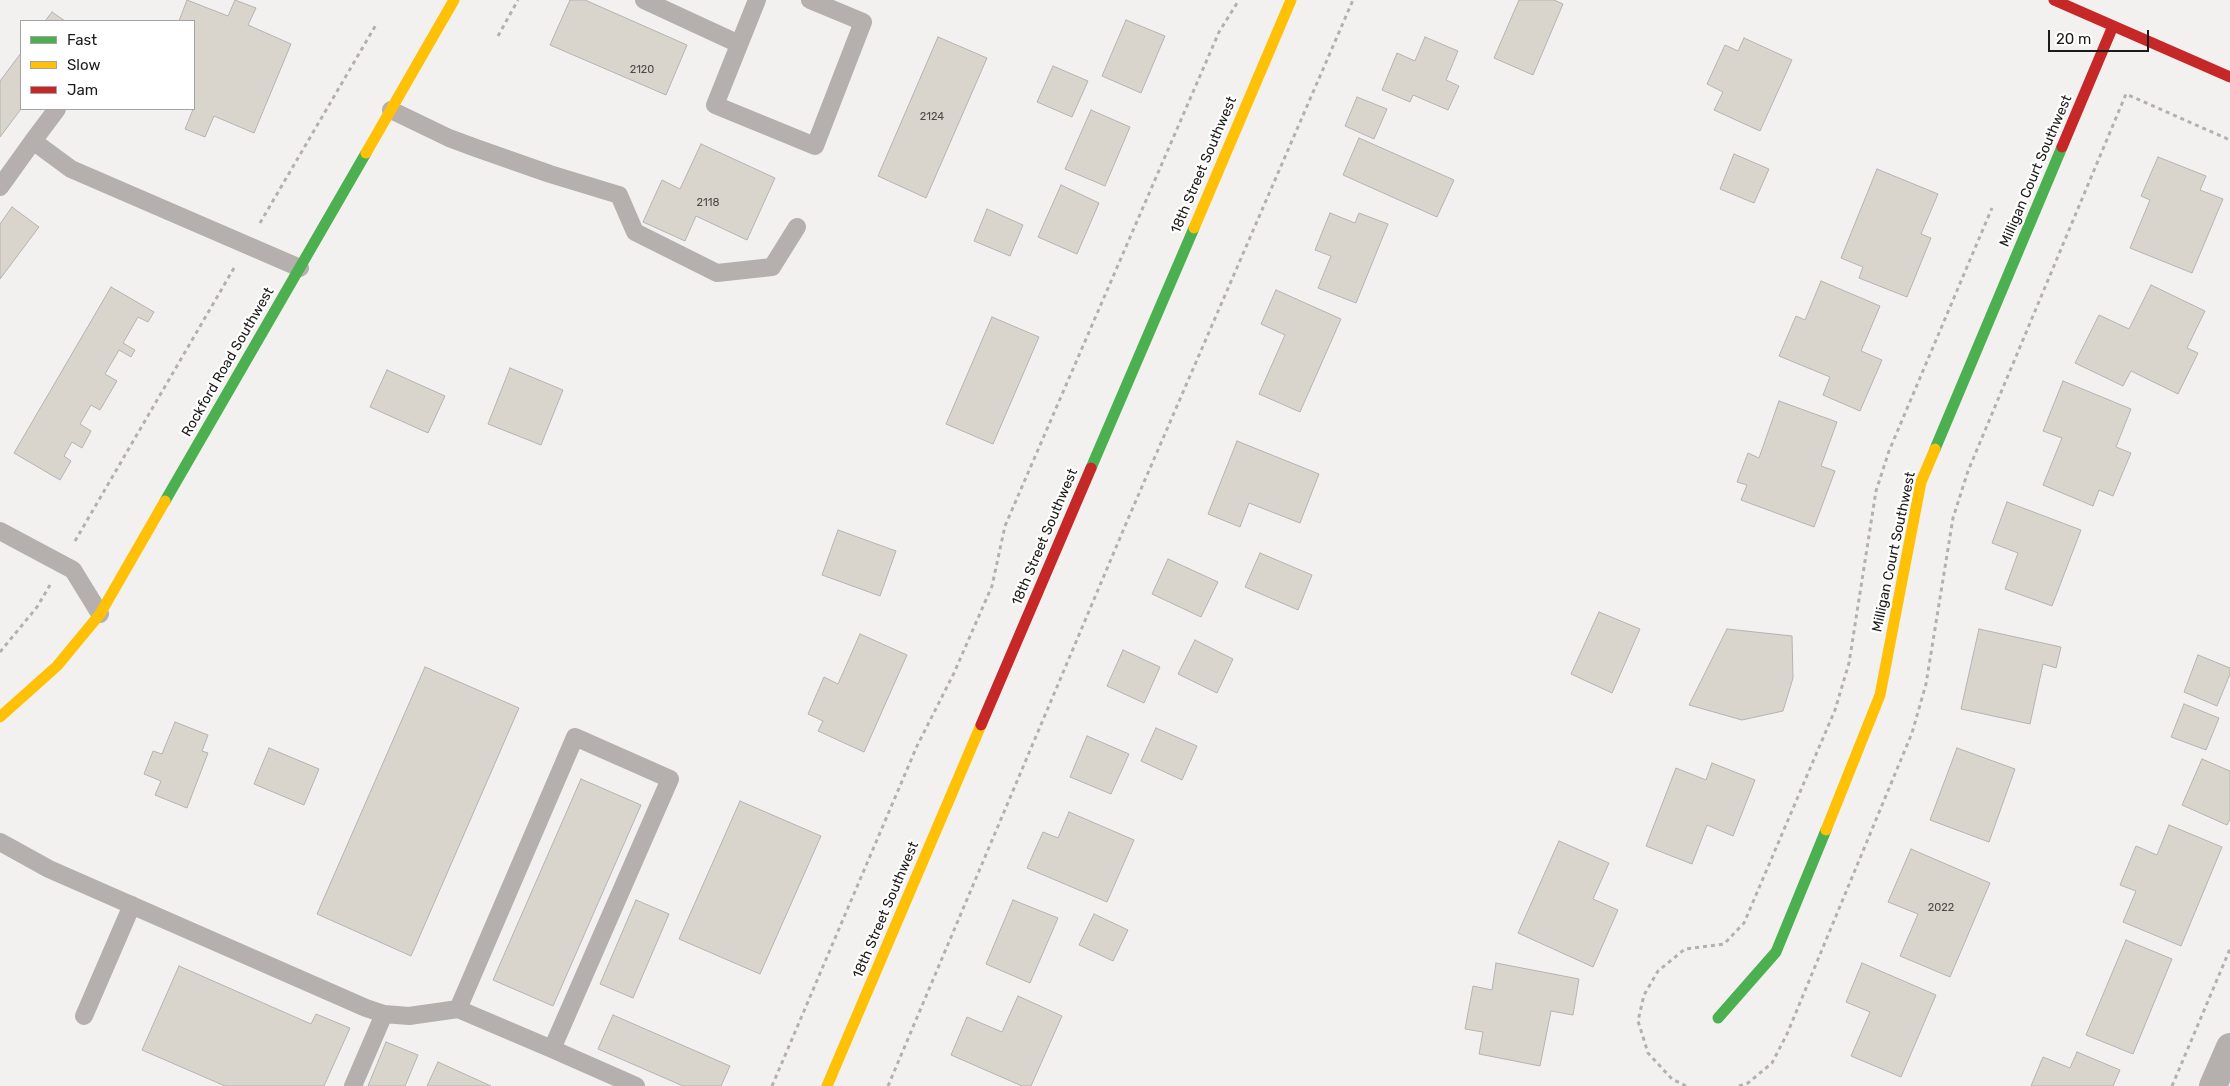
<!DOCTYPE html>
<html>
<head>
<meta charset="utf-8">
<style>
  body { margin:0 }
  #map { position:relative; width:2230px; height:1086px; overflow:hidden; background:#f3f1ef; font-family:Rubik,sans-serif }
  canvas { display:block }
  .legend { position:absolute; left:20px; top:20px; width:175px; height:90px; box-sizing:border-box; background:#fff; border:1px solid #a4a4a3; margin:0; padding:6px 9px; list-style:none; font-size:15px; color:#1c1b1a }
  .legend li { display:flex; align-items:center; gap:10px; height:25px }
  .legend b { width:25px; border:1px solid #a4a4a3 }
  .scale { position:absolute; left:2048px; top:30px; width:101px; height:22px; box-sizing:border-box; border:2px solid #1c1b1a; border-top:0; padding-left:6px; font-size:15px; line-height:18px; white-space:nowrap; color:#1c1b1a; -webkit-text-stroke:4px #fff; paint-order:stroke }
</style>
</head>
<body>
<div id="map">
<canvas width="2230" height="1086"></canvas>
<ul class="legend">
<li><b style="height:6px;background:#4caf50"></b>Fast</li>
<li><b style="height:6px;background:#ffc107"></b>Slow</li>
<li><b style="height:6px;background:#c62828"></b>Jam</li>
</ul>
<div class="scale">20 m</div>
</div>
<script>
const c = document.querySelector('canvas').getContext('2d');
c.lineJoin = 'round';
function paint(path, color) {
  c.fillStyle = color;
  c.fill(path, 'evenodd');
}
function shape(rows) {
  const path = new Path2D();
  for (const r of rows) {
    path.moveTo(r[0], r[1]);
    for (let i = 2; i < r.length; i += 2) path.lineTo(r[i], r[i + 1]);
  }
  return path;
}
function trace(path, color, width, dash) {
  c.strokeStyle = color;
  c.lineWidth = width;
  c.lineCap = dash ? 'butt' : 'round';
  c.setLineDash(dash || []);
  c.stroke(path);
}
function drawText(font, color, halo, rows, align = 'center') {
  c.font = font + ' Rubik,sans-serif';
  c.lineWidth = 4.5;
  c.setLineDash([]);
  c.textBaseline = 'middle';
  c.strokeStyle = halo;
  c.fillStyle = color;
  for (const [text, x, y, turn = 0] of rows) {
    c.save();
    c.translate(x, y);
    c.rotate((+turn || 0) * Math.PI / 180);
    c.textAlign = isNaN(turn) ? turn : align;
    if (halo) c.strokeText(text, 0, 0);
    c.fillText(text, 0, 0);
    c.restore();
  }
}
const building = shape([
  [187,0,228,16,235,0,256,8,248,25,291,44,254,133,214,116,205,137,185,129,194,107,194,21,179,21,187,0],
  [570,0,585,0,687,45,666,95,550,45,570,0],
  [1519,0,1554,0,1563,4,1533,75,1494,58,1519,0],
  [52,12,65,21,45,21,52,12],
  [1126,20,1165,36,1141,93,1102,76,1126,20],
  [938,37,987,58,926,198,878,176,938,37],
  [1425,37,1458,51,1446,80,1459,86,1448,110,1413,95,1410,102,1382,90,1397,53,1415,61,1425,37],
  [1744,38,1792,60,1760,131,1714,110,1723,92,1707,84,1725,45,1738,51,1744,38],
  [21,53,21,109,0,137,0,81,21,53],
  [1053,66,1088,81,1072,117,1037,102,1053,66],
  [1357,97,1387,109,1374,139,1345,126,1357,97],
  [1091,110,1130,127,1105,186,1065,169,1091,110],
  [1359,138,1454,180,1437,217,1343,175,1359,138],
  [701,144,775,178,747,240,696,216,685,241,643,222,662,180,680,189,701,144],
  [1734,154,1769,169,1754,203,1720,189,1734,154],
  [2158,157,2206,176,2200,190,2223,199,2192,273,2130,248,2150,200,2141,196,2158,157],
  [1877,169,1938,194,1921,234,1931,238,1907,297,1859,278,1863,267,1841,258,1877,169],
  [1061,185,1099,203,1077,254,1038,237,1061,185],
  [12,207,39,227,0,279,0,224,12,207],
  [987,209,1023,225,1010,256,974,241,987,209],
  [1330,213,1355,223,1359,213,1388,224,1356,303,1318,288,1331,256,1315,250,1330,213],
  [1821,281,1880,306,1861,351,1882,360,1860,411,1823,395,1830,377,1779,356,1796,316,1805,320,1821,281],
  [2151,285,2205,311,2187,348,2198,353,2178,394,2131,371,2123,386,2075,363,2099,315,2129,329,2151,285],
  [111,287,154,312,148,322,138,317,123,343,135,350,131,357,119,350,105,374,117,381,100,410,91,405,80,424,91,431,82,448,72,442,64,456,71,461,60,480,14,453,111,287],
  [1276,290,1341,319,1300,412,1259,394,1285,335,1261,324,1276,290],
  [992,317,1039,337,993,444,946,424,992,317],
  [510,368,563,390,541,445,488,424,510,368],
  [387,370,445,396,428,433,370,407,387,370],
  [2063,381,2131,409,2116,447,2131,453,2113,496,2099,490,2093,506,2043,485,2062,438,2043,431,2063,381],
  [1779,401,1837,422,1821,466,1835,471,1814,527,1741,500,1747,485,1737,482,1748,453,1759,458,1779,401],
  [1237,441,1319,474,1300,523,1249,503,1240,527,1208,514,1237,441],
  [2007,502,2081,530,2052,606,2005,589,2018,553,1992,543,2007,502],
  [838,530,896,551,880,596,822,575,838,530],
  [1260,553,1312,575,1298,610,1245,587,1260,553],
  [1168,559,1218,582,1201,617,1152,594,1168,559],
  [1599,612,1640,629,1612,693,1571,674,1599,612],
  [1727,629,1792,636,1793,678,1783,711,1742,720,1689,705,1727,629],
  [1979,629,2061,647,2056,668,2043,664,2030,724,1961,709,1979,629],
  [860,634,907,655,864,752,818,731,823,721,808,714,824,677,838,684,860,634],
  [1195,640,1233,659,1217,693,1178,674,1195,640],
  [1123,650,1160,667,1144,703,1107,686,1123,650],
  [2198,655,2230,668,2230,674,2217,706,2184,692,2198,655],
  [425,667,519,708,411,956,317,914,425,667],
  [2184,704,2219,718,2206,750,2171,737,2184,704],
  [175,722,208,735,202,751,208,753,187,808,155,795,161,781,144,774,153,751,162,754,175,722],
  [1156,728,1197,746,1182,780,1141,761,1156,728],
  [1087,736,1129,754,1111,794,1070,777,1087,736],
  [269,748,319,769,304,805,254,784,269,748],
  [1957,748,2015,769,1989,842,1930,820,1957,748],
  [2202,759,2230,771,2230,819,2227,825,2182,805,2202,759],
  [1712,763,1755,780,1733,836,1707,825,1692,864,1646,846,1676,768,1706,780,1712,763],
  [581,779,641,805,553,1006,493,980,581,779],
  [740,801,821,836,760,974,679,939,740,801],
  [1069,812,1134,840,1107,902,1027,868,1043,832,1058,838,1069,812],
  [2169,825,2222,847,2181,946,2123,922,2136,891,2120,885,2136,846,2157,855,2169,825],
  [1559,841,1609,863,1593,899,1618,910,1593,967,1518,933,1559,841],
  [1911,849,1990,883,1950,977,1900,956,1918,914,1888,902,1911,849],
  [636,900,669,914,633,998,600,984,636,900],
  [1013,900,1058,918,1030,983,986,964,1013,900],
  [1094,914,1128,930,1113,961,1079,945,1094,914],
  [2126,940,2172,959,2133,1054,2086,1035,2126,940],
  [1496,963,1579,979,1573,1015,1551,1011,1540,1066,1479,1054,1483,1032,1465,1029,1473,986,1492,990,1496,963],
  [1862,963,1936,995,1901,1077,1851,1056,1870,1012,1846,1002,1862,963],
  [179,966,311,1024,316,1014,350,1028,324,1086,225,1086,142,1050,179,966],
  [1018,996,1062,1016,1031,1086,1022,1086,951,1055,967,1017,1002,1032,1018,996],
  [613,1015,730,1066,721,1086,683,1086,598,1049,613,1015],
  [386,1042,418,1055,405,1086,368,1086,386,1042],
  [2077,1052,2120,1070,2113,1086,2031,1086,2043,1057,2070,1068,2077,1052],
  [438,1062,491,1086,427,1086,438,1062]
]);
paint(building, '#dad5cc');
trace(building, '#b4b3b1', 1);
trace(shape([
  [498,36,518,0],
  [260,223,377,23],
  [75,541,234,268],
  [0,652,37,607,50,585],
  [772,1086,917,746,954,673,992,586,1005,526,1219,32,1239,0],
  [888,1086,1128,519,1353,0],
  [1686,1086,1672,1079,1648,1053,1638,1021,1644,995,1658,971,1685,949,1724,944,1744,923,1835,710,1849,663,1876,491,1889,451,1992,208],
  [1739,1086,1748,1083,1772,1063,1787,1034,1912,733,1926,684,1953,518,1968,471,2126,94,2230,140],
  [2172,1086,2230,949]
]), '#b3b0ae', 3, [4, 4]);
trace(shape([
  [644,0,739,44],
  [757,0,715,105,815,146,863,22,810,0],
  [391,110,449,138,476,148,550,174,619,195,635,232,717,273,772,267,797,227],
  [33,141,57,109],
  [0,187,33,141,71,169,300,268],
  [0,531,73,570,100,614],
  [0,842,49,869,366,1008,384,1014,409,1016,458,1009,552,1049,670,779,575,737,458,1009],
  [84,1016,132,905],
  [552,1049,636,1086],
  [353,1086,384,1014]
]), '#b5afae', 18);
trace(shape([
  [2213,1086,2230,1047]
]), '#b5afae', 28);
trace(shape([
  [1935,449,2062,147],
  [1091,468,1194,228],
  [165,501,366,153],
  [1718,1018,1776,952,1826,830]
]), '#4caf50', 11);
trace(shape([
  [366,153,454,0],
  [1194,228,1291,0],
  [0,717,57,666,100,614,165,501],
  [1826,830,1880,695,1921,482,1935,449],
  [827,1086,981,725]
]), '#ffc107', 11);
trace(shape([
  [2054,0,2230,77],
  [2062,147,2113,26],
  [981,725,1091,468]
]), '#c62828', 11);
drawText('11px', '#4c4a46', null, [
  ["2120",642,70],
  ["2124",932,117],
  ["2118",708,203],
  ["2022",1941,908]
]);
drawText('14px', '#1c1b1a', '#fff', [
  ["18th Street Southwest",1204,165,-67],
  ["Milligan Court Southwest",2036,171,-67],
  ["Rockford Road Southwest",228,362,-60],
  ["18th Street Southwest",1045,537,-67],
  ["Milligan Court Southwest",1894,552,-78],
  ["18th Street Southwest",886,910,-67]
]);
</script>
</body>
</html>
